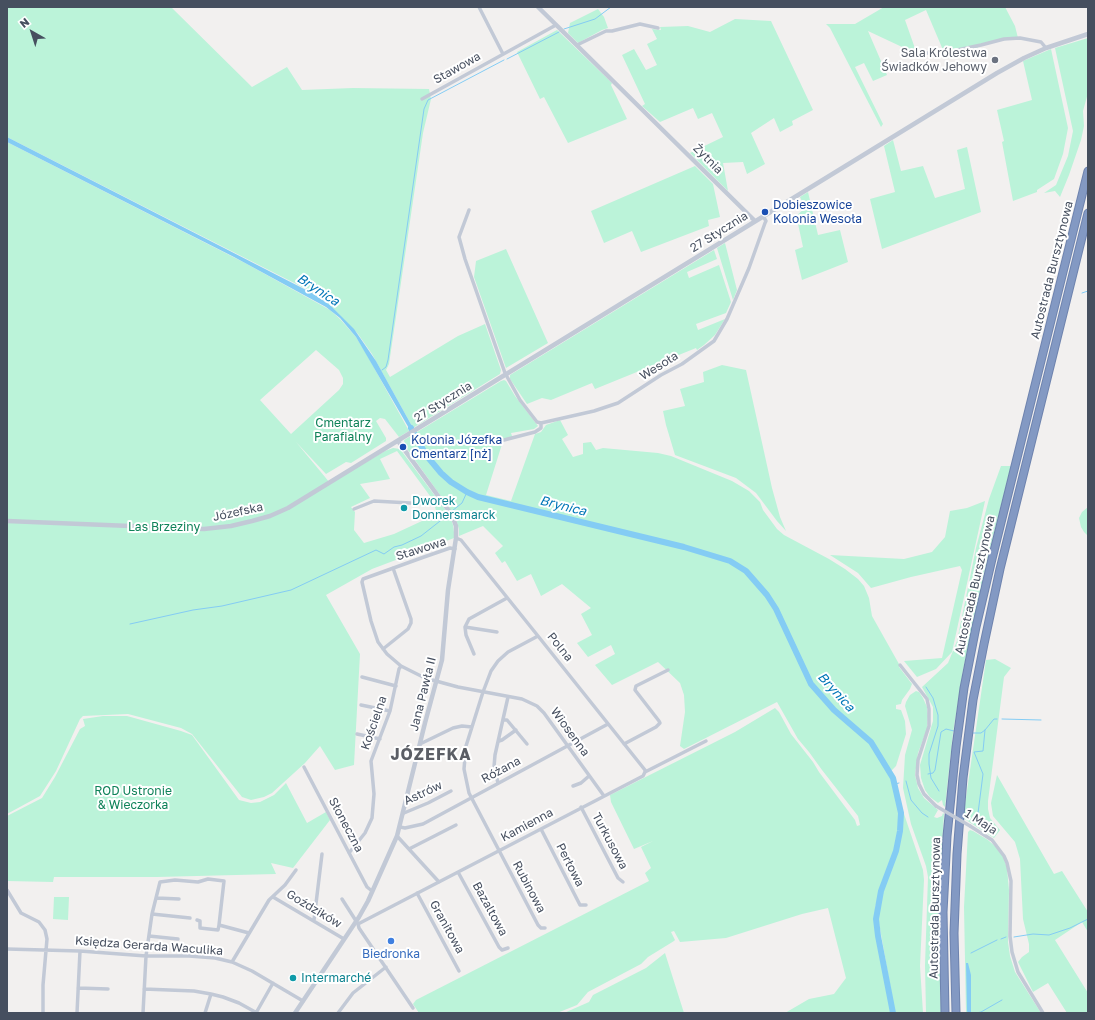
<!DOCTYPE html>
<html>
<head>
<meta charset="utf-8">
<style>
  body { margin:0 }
  #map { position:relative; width:1095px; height:1020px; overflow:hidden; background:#f2f0ef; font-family:"Golos Text",sans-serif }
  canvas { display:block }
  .frame { position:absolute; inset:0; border:8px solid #464f5f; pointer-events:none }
  .north { position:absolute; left:12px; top:12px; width:40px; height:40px; -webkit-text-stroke:3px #fff; paint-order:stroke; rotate:321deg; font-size:11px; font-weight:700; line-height:16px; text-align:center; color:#464f5f }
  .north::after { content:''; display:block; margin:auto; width:14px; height:18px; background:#464f5f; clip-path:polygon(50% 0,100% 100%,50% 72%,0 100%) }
</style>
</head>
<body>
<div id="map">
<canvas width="1095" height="1020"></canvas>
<div class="frame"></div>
<div class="north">N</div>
</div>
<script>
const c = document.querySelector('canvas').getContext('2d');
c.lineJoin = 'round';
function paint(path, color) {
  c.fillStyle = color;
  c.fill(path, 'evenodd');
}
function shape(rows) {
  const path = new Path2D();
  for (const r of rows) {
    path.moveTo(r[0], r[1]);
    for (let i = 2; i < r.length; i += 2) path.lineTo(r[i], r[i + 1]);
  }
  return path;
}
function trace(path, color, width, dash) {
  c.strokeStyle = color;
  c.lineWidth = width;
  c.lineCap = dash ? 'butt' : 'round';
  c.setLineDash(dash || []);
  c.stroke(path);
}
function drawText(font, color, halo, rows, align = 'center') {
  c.font = font + ' "Golos Text",sans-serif';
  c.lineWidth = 4;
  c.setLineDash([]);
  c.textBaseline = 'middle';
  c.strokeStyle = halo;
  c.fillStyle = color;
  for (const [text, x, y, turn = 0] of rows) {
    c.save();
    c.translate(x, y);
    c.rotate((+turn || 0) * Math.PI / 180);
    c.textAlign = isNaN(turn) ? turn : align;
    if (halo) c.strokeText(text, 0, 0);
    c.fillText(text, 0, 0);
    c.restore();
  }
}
paint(shape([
  [7,7,171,7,252,87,287,67,302,90,353,88,429,89,431,99,423,133,389,364,386,370,390,377,458,336,485,324,501,370,500,374,413,428,372,354,358,334,330,305,310,291,7,137],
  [884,7,1005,7,1015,26,1018,38,982,44,977,48,943,50,926,10,905,20,917,54,868,31,887,75,873,81,864,63,855,67,883,124,881,127,830,28,826,24,855,24],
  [598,9,604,17,608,28,602,30,578,43,568,33,570,23],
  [735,19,771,21,813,110,792,121,793,125,780,132,774,118,751,133,765,164,747,174,743,162,723,163,728,191,690,153,723,137,712,113,698,119,693,108,660,122,642,106,645,104,622,55,634,49,646,70,657,65,647,44,657,39,652,29,661,30,660,27,688,26,710,32],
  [557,30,612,83,611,85,627,119,568,143,544,97,540,99,517,52],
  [1088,38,1088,93,1083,111,1084,126,1081,140,1069,175,1060,197,1055,191,1044,193,1056,185,1068,156,1073,131,1055,48],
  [1051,49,1068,128,1063,154,1054,179,1037,190,1037,192,1013,201,1002,142,1004,141,997,110,1032,100,1023,61],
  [893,140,901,171,923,166,935,198,965,189,957,150,967,147,981,212,882,249,870,199,895,192,884,146],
  [7,142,245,263,330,310,340,319,356,337,367,355,409,431,399,437,385,419,380,418,376,421,386,438,386,441,351,463,346,462,326,474,296,442,330,483,385,451,393,448,400,449,450,516,453,525,454,532,454,538,372,569,326,595,360,654,354,765,335,770,320,746,305,763,272,793,264,797,251,800,242,797,192,734,181,728,128,714,83,716,80,719,56,771,40,796,7,814],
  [316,350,339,370,343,378,343,384,339,390,291,434,260,400],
  [397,451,433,500,437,514,394,534,364,543,354,530,355,512,351,507,370,498,360,484,390,479,380,459],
  [695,166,713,184,720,217,708,220,709,226,641,252,632,231,604,243,591,211],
  [808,192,818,235,840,230,848,262,802,280,795,250,803,247,797,219,795,217,805,208,800,197],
  [725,243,737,290,733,300,717,248],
  [506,249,548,343,506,368,474,277,476,261],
  [714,250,717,259,687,272,689,278,719,265,731,302,726,313,696,324,698,330,725,319,715,335,704,345,697,350,696,348,595,389,592,383,551,400,542,398,527,404,510,379,510,375],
  [722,365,746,370,772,488,780,517,786,531,777,521,756,493,736,478,675,455,666,425,663,411,685,406,680,389,704,382,703,372],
  [504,380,506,381,515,396,538,426,534,429,511,433,513,439,503,441,486,495,511,501,535,434,541,432,546,425,560,420,568,435,562,439,573,457,583,454,583,443,591,442,596,450,603,448,658,453,671,456,732,481,749,491,760,502,763,510,777,529,784,535,829,559,845,569,858,579,864,586,869,598,872,616,899,664,899,667,912,684,910,689,902,700,901,704,896,705,896,709,901,710,905,721,906,734,896,766,889,773,900,813,899,823,895,850,880,890,875,908,875,927,891,1013,785,1013,809,999,834,994,846,978,828,908,802,914,726,938,680,942,674,931,671,932,675,940,674,941,648,957,641,964,588,992,577,1005,557,1013,419,1013,413,1004,416,1000,649,881,645,873,651,868,641,847,653,841,634,849,611,802,610,795,735,732,775,708,779,712,791,734,813,762,819,772,855,820,857,826,860,825,858,816,822,770,809,752,798,739,777,702,684,749,680,746,685,712,684,695,680,683,658,662,612,685,595,665,615,654,611,645,588,657,577,643,592,635,581,614,591,608,562,584,541,596,531,574,517,581,505,561,502,563,495,553,503,546,483,526,459,536,459,529,455,516,405,446,404,440,501,381],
  [1001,466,1011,466,987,560,963,670,953,733,945,807,943,805,942,800,938,803,930,797,925,790,921,778,920,765,933,721,933,707,922,687,948,663,957,641,976,548,989,499],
  [985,501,952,652,936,669,917,677,904,661,942,658,962,570,960,566,911,577,871,588,858,573,830,555,904,559,932,552,945,537,950,511,967,508],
  [1088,507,1088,536,1084,532,1081,527,1079,518,1082,512],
  [995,659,1011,668,1004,677,988,801,988,809,990,818,1000,830,994,838,963,818,986,660],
  [916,691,919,692,923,698,927,707,928,716,927,729,918,753,915,775,918,788,924,798,938,810,934,817,937,818,942,816,943,813,944,814,938,908,941,1013,926,1013,925,965,928,877,926,866,911,824,903,788,905,755,912,730,905,706,906,702,910,695],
  [103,716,127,716,181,731,192,735,239,800,251,803,260,802,274,795,286,783,307,823,326,812,330,820,293,868,271,863,276,874,157,877,54,877,53,882,7,881,7,816,42,798,55,777,80,729,85,726,83,719],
  [997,775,1054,874,1062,871,1088,912,1088,932,1082,922,1055,940,1088,993,1088,1013,1067,1013,1048,983,1033,992,1018,962,1022,957,1029,952,1029,944,1023,919,1020,859,1015,842,993,816,991,803],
  [903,811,923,870,924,880,920,966,923,1013,895,1013,879,923,879,909,882,892,899,846],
  [970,830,973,831,988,840,996,847,1003,856,1007,868,1009,890,1008,942,1010,956,1015,972,1041,1013,966,1013,964,907,968,832],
  [54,897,69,897,68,920,53,919],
  [665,953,684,1013,564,1013,589,1002,593,995,646,968]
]), '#bbf3d9');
paint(shape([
  [7,137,312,293,330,305,354,329,376,361,413,428,410,430,356,337,340,318,326,307,234,257,7,142],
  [966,963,968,963,971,975,971,1013,968,1013,967,1011]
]), '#84ccf4');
trace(shape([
  [564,29,595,19,611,7],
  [507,59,559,32],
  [1082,293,1088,291],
  [382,370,386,367,388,360,424,109,428,100,504,60],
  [452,511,462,503,467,492],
  [130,624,193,610,222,606,291,590,376,550,384,554,394,547,402,545,421,536,449,514],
  [926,687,933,698,938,715,938,726,929,754,929,764,931,778,939,791],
  [1002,719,1041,720],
  [973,733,981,733,985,730,994,719,997,719],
  [928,774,933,773,935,770,941,732,946,729,954,731],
  [906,781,911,800,922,813,928,817],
  [895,784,899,783],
  [978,824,977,821,983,774,974,752,983,751,985,730],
  [1014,937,1033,934,1049,935,1070,928,1088,919],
  [1001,939,1006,937],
  [971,953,997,940],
  [930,957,940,956],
  [976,1013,981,1012,1002,1000]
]), '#84ccf4', 1);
trace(shape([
  [411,428,426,455,441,473,451,482,467,492,478,497,684,547,730,561,746,571,767,595,776,609,811,684,834,710,871,742,893,778,901,813,900,831,896,851,881,891,876,919,878,936,893,1013]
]), '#84ccf4', 6);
const motorway = shape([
  [945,1013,943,912,947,836,956,747,964,688,976,627,992,559,1088,171],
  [956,1013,954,933,957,854,963,778,973,700,984,644,1000,569,1088,213]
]);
trace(motorway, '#6e83ae', 9);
trace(shape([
  [479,7,503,54],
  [577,45,606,31,612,31,640,24,658,28],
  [922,53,943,53,981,45,1004,39,1020,38,1041,42,1046,48],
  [422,99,556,25],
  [469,210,459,237,465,259,505,373,520,400,537,422,541,423,594,411,618,403,661,375,682,364,714,341,727,319,749,268,765,223,766,221,763,216],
  [504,440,535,432,541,428,541,423],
  [354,509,374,501,428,504,442,504,443,503],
  [456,538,461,540,538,636,645,770,645,772],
  [455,549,450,548,424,557,363,579,362,582,371,621,378,642,387,654,401,666,425,678,458,687,522,699,537,706,544,713,604,796],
  [465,627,497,632],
  [538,636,508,652,498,661,491,671,483,692,466,746,464,769,469,793,538,925,541,928,545,928],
  [383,649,408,629,411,623,411,619,393,568],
  [474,654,466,635,465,627,469,619,507,598],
  [900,665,927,699,929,709,929,726,918,760,917,775,919,784,924,794,936,806],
  [362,677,396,686],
  [361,705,390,711],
  [503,720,507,720,527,744],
  [357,734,380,739],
  [499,741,502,740,516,730],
  [420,744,453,728,462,726,472,727],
  [624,744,656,727,660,723,659,721,635,690,636,686,668,670],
  [304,767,367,887,372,891],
  [498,783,494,767,495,755,508,697],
  [573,786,581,783,589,776],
  [581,807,618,878,623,882],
  [404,813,428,803,451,791],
  [970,826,992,840,1004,856,1007,863,1011,881,1010,936,1012,952,1018,972,1043,1013],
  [400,827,405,828,423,824,608,724],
  [541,829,580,905,586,905],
  [397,836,439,882],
  [409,849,456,825],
  [349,853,365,833,372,818,374,794,371,761,390,711,399,669,401,666],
  [458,872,499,947,502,950,508,948],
  [7,890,21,913,39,922,45,930,47,939,43,985,43,1013],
  [417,893,459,971],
  [273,897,344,939],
  [157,898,179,899],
  [342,899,358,924,643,776,645,772,706,741],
  [152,914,190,918],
  [197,920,200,921,200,928,218,930,219,925],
  [314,920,322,854],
  [358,924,359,928,413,1008],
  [149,936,178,939],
  [7,949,80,951,146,956,189,956,215,958,232,962,252,971,303,1001],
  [232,962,269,900,285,885,296,870],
  [78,988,108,989],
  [144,989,194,991,211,994,223,997,239,1003,257,1013],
  [77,1013,80,951],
  [143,1013,146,956,152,914,160,882,175,880,198,882,208,879,224,881,219,925,249,933],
  [205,1013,211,994],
  [256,1013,273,983],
  [338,1013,353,993,386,967]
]), '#c2c9d6', 3.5);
trace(shape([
  [538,7,755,221],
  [7,521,204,529,231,526,252,521,270,516,288,508,997,73,1024,58,1046,48,1088,34],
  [295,1013,359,917,368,901,397,836,425,723,442,660,448,590,456,538,456,526,452,515,398,441]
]), '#c2c9d6', 4.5);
trace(motorway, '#8399c3', 7);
trace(shape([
  [936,806,970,826]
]), '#c2c9d6', 3.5);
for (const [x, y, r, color] of [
  [995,60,4,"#6b7280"],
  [765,212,4,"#1a4fb4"],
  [403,447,4,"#1a4fb4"],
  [404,508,4,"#0f9aa8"],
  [391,941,4,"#3f7fe0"],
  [293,978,4,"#0f9aa8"]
]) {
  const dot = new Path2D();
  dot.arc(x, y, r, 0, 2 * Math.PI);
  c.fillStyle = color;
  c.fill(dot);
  trace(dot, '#fff', 1.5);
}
drawText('12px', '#5b616d', '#fff', [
  ["Sala Królestwa",987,53],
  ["Świadków Jehowy",987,67]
], 'right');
drawText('12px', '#464f5f', '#fff', [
  ["Stawowa",457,68,-29],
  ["Żytnia",708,159,45],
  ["27 Stycznia",719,232,-32],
  ["Autostrada Bursztynowa",1052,270,-76],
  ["Wesoła",659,366,-32],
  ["27 Stycznia",443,402,-32],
  ["Józefska",238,512,-12],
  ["Stawowa",421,549,-18],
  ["Autostrada Bursztynowa",975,585,-77],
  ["Polna",560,647,51],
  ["Jana Pawła II",423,694,-76],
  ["Kościelna",374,723,-71],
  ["Wiosenna",570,732,54],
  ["Różana",501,770,-28],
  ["Astrów",423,793,-25],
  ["1 Maja",981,822,33],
  ["Słoneczna",346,825,62],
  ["Kamienna",527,825,-28],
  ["Turkusowa",610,841,62],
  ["Perłowa",570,865,63],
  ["Rubinowa",529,887,62],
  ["Autostrada Bursztynowa",935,908,-89],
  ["Goździków",314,909,31],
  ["Bazaltowa",490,909,61],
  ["Granitowa",447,927,61],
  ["Księdza Gerarda Waculika",149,946,4]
]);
drawText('12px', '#164399', '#fff', [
  ["Dobieszowice",773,205],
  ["Kolonia Wesoła",773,219],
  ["Kolonia Józefka",411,440],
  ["Cmentarz [nż]",411,454]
], 'left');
drawText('12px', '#0f8259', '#fff', [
  ["Cmentarz",343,423],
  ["Parafialny",343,437],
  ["Las Brzeziny",164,527],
  ["ROD Ustronie",133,791],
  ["& Wieczorka",133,805]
]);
drawText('12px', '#0d838f', '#fff', [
  ["Dworek",412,501],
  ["Donnersmarck",412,515],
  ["Intermarché",301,978]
], 'left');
drawText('12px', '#366cbe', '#fff', [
  ["Biedronka",391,954]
]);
drawText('italic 13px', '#0076b8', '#fff', [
  ["Brynica",318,290,33],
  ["Brynica",563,506,14],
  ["Brynica",836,692,48]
]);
c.letterSpacing = '1px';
drawText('bold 16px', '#5b5e65', '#fff', [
  ["JÓZEFKA",431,755]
]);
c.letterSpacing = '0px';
</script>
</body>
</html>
